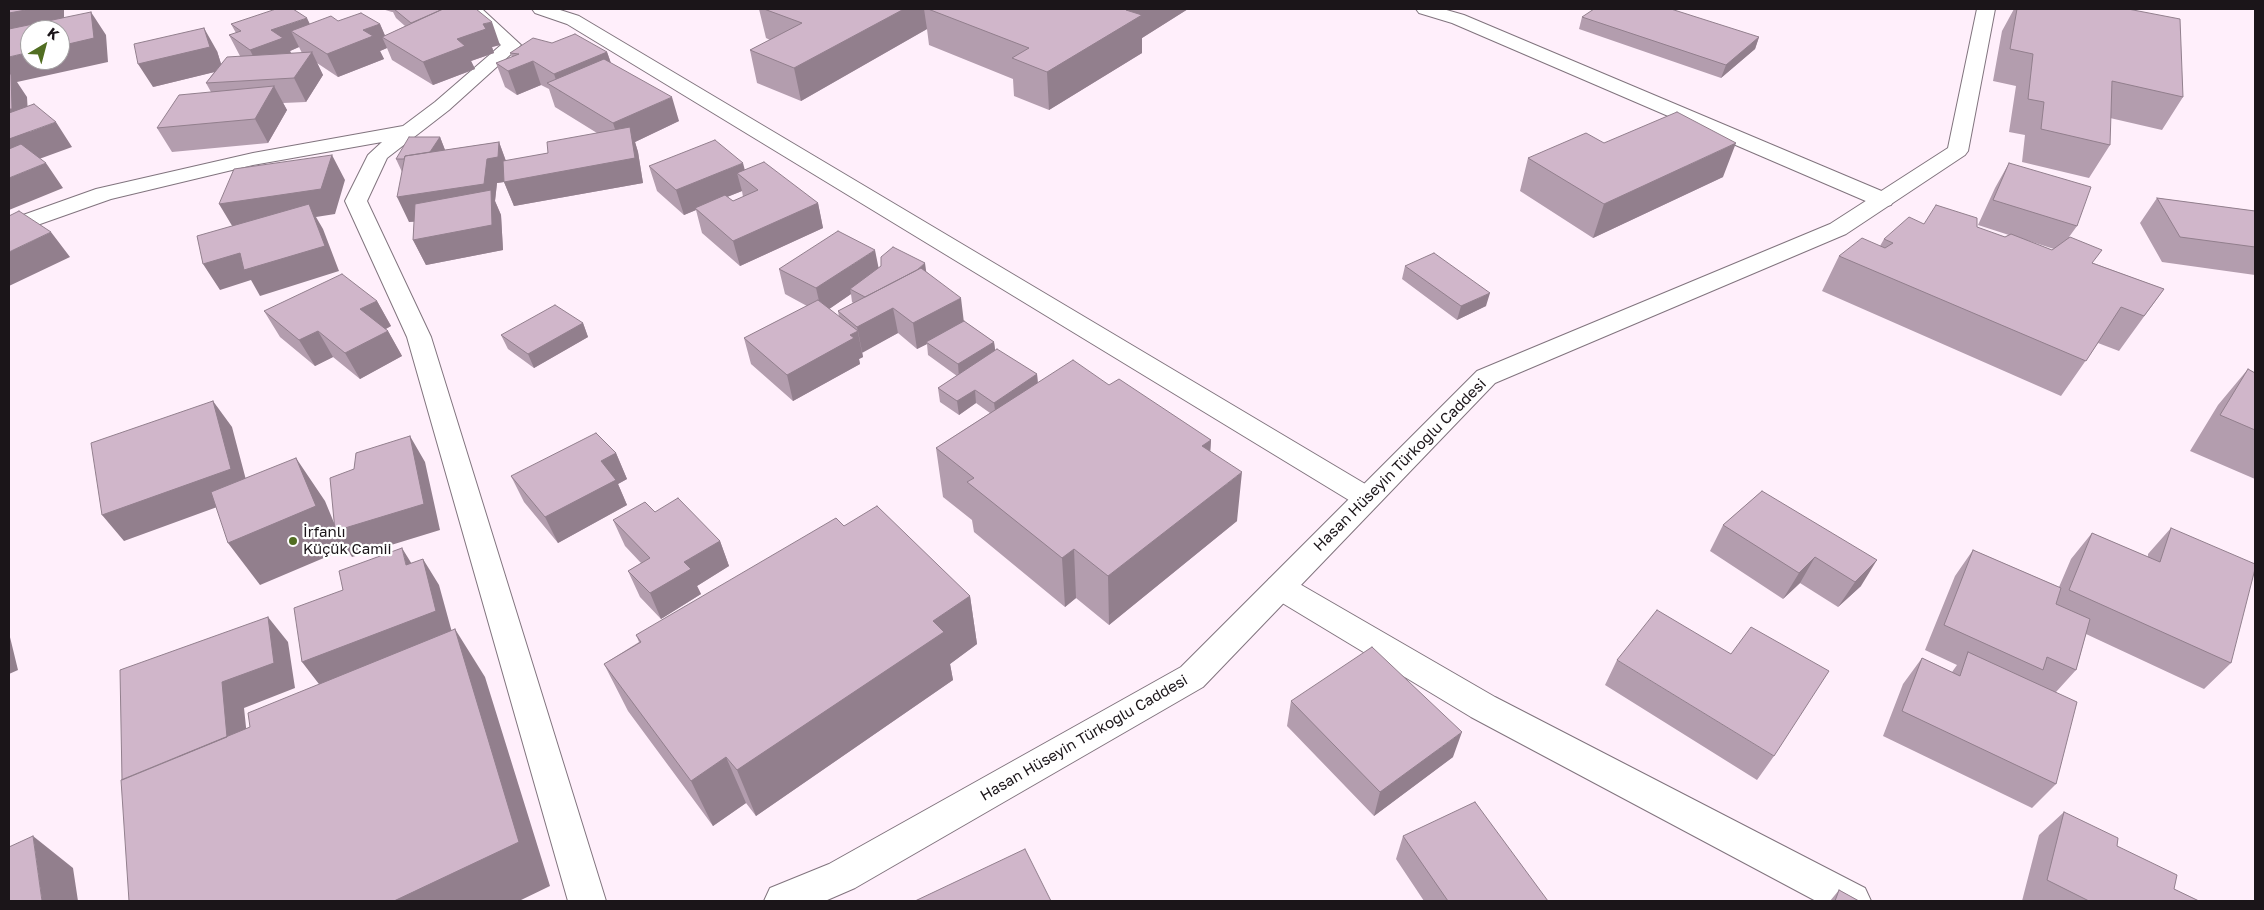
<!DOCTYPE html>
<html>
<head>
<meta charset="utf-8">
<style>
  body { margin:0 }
  #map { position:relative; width:2264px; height:910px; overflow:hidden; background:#ffeffb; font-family:"Golos Text",sans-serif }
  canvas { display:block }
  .frame { position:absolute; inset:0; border:10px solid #1b1519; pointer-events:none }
  .north { position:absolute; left:20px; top:20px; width:50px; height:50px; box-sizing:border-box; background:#fff; border:1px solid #a4a1a3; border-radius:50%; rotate:37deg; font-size:14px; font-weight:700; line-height:20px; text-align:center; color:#1b1519 }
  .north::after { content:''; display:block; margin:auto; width:18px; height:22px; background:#516e22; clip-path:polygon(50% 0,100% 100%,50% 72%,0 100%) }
</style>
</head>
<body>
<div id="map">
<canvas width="2264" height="910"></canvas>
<div class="frame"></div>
<div class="north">K</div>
</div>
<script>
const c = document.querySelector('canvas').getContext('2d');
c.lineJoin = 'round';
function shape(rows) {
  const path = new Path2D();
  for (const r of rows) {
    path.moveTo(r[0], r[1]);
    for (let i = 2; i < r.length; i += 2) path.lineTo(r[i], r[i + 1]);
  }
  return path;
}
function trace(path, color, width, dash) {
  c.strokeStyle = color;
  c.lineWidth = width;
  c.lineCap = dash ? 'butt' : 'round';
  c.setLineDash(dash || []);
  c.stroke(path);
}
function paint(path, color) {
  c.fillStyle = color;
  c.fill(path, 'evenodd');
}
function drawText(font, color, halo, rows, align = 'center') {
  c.font = font + ' "Golos Text",sans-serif';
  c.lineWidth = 4.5;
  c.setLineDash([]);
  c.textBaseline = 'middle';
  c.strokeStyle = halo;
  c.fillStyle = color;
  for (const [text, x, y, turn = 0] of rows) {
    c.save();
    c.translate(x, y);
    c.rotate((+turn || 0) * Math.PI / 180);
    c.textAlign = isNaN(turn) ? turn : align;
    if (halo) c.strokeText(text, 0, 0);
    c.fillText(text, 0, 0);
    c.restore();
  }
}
const street = shape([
  [463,9,482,9,521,45,449,110,387,158,367,201,431,337,606,901,568,901,407,337,345,201,368,155,382,142,253,165,111,199,9,235,9,220,96,189,253,153,403,126,435,102,501,45,463,9],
  [532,9,557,9,579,16,1377,491,1381,498,1377,505,1367,508,1357,505,567,24,535,13,532,9],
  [1416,9,1443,9,1464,15,1891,195,1894,200,1891,205,1883,207,1875,205,1452,23,1419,13,1416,9],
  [1280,575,1291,579,1495,697,1865,888,1871,901,1816,901,1471,717,1269,595,1265,587,1269,579,1280,575]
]);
const secondary = shape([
  [1977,9,1995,9,1968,151,1965,155,1846,234,1495,383,1203,687,855,888,825,901,764,901,770,888,829,864,1181,667,1477,371,1830,224,1948,148,1977,9]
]);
trace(street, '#81747e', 2);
trace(secondary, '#81747e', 2);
paint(street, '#fff');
paint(secondary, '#fff');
paint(shape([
  [382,9,476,9,500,45,492,47,494,53,471,61,475,69,433,85,392,60,387,48,380,51,384,59,338,77,317,63,323,75,306,102,283,103,287,110,268,143,172,152,157,128,211,92,206,83,214,72,153,87,217,51,221,64,240,56,229,35,236,33,231,24,310,24,338,21,380,24,385,36,405,26,396,18,393,12,392,12],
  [299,47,302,53,291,53,290,51],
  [759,9,1188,9,1142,38,1142,53,1049,110,1014,96,1013,79,929,45,927,29,801,101,757,83,750,50,770,40,766,38],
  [2014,9,2128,9,2183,97,2162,130,2110,118,2110,145,2089,178,2022,162,2025,135,2009,132,2016,86,1993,81,2002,31],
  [1582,17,1759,37,1755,49,1721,78,1579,29],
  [552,43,607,52,611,63,679,121,635,142,638,152,643,183,514,206,504,182,497,183,495,201,501,215,503,250,426,265,413,240,414,222,409,222,402,172,396,159,440,137,445,150,499,142,506,161,548,153,597,133,555,107,549,89,541,85,517,95,505,87,496,63,512,57,510,53],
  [1604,143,1723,177,1593,238,1520,191,1528,158],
  [2009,163,2077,226,2069,237,2093,263,2164,289,2119,351,2098,343,2061,396,1822,291,1839,256,1880,246,1884,239,1924,224,2005,237,2009,235,1978,225,1995,188],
  [2026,240,2054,249,2052,250],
  [649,166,745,170,818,203,823,228,740,266,702,233,696,210,684,215,657,191],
  [742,191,743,197,733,201,727,197],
  [2157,198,2255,211,2255,275,2162,262,2140,223],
  [881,266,927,272,964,321,994,342,995,350,1037,374,1038,383,1109,385,1211,440,1210,451,1237,521,1109,625,1076,598,1065,607,974,532,972,520,943,497,936,448,990,413,976,403,959,415,940,402,938,388,957,376,928,355,927,344,917,349,898,333,862,352,863,357,859,359,860,364,793,401,751,364,744,338,807,306,785,294,779,269,878,268],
  [851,294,852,302,853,303,838,311,839,317,829,309],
  [1405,266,1486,306,1457,320,1402,279],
  [377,301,391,326,386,329,388,331,402,356,360,379,333,357,315,366,280,337,264,311],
  [583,323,588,337,534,368,508,349,501,335],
  [2248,369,2255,373,2255,479,2190,451,2218,405],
  [616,453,627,479,618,484,627,505,558,543,524,502,511,476],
  [1762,491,1861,586,1838,607,1800,583,1783,599,1710,551,1723,525],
  [655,512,720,541,729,566,697,586,701,594,661,619,640,597,628,571,641,563,625,546,613,520],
  [844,526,970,596,977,644,950,664,953,680,756,816,746,803,713,826,628,711,604,664,639,642,636,635],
  [2171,528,2231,663,2204,689,2086,634,2076,670,2056,692,2056,784,2032,808,1883,736,1903,684,1922,658,1952,672,1957,665,1925,650,1955,576,1973,550,2059,587,2071,559,2092,533,2148,557,2148,554],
  [1617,660,1774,756,1757,780,1605,685],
  [1291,701,1453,757,1374,816,1287,726],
  [2064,812,2117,846,2174,889,2199,901,2022,901,2039,835],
  [1403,836,1548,901,1424,901,1396,859],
  [1839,890,1859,901,1830,901]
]), '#b39dae');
paint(shape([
  [9,9,64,9,64,28,9,39],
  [904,9,924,9,927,29,801,101,794,68],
  [1128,9,1188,9,1142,38,1142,53,1049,110,1047,72],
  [91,12,106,35,108,62,17,82,27,97,29,132,56,122,72,147,9,170,9,57,30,52,30,60,60,60,60,46],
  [307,18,318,41,291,31,299,47,290,51,295,61,262,74,250,50,271,30],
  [492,22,500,45,492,47,494,53,471,61,475,69,433,85,423,62,457,39,483,24],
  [380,24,387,40,382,37,387,48,380,51,384,59,338,77,327,54,363,30],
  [204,28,217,51,223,70,153,87,138,64],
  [1759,37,1755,49,1721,78,1726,65],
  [312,52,323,75,306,102,294,78],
  [607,52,615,75,560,92,554,74],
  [533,61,541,85,517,95,508,71],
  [274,86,287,110,268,143,255,119],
  [672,97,679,121,635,142,638,152,643,183,514,206,504,182,497,183,495,201,501,215,503,250,426,265,413,240,491,210,409,222,397,197,487,159,499,142,508,167,621,148,613,123],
  [440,137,445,150,426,158],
  [1736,143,1723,177,1593,238,1604,204],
  [332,155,345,180,335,214,316,217,323,229,339,271,260,296,251,280,220,290,203,264,234,229,219,204],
  [46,163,63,188,9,210,9,178],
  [743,163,748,182,737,173,742,191,697,209,695,208,696,210,684,215,676,190],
  [818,203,823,228,740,266,733,241],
  [51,232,70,257,9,286,9,252],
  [875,250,880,275,850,289,851,294,822,314,816,288],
  [925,263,927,277,893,308,898,333,862,353,857,327,878,303],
  [1490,293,1486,306,1457,320,1461,306],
  [961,298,964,323,926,342,927,344,917,349,913,323],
  [377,301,391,326,374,335,360,309],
  [583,323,588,337,534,368,528,354],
  [318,331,333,357,315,366,299,340],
  [388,331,402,356,360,379,345,353],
  [858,331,863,357,859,359,860,364,793,401,787,375,850,335],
  [994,342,996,356,959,378,958,364],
  [1037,374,1038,388,996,417,994,403],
  [975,390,976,403,959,415,957,401],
  [213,401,232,427,250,495,124,541,102,515],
  [410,436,425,462,440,530,352,557,341,540,345,549,260,585,228,543,296,458,325,501,337,530],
  [1211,440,1208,489,1202,446],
  [616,453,627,479,618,484,627,505,558,543,545,517,601,461],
  [1242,472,1237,521,1109,625,1108,576],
  [720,541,729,566,697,586,701,594,661,619,650,593,684,562],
  [402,548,418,574,406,565],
  [1074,549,1076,598,1065,607,1062,558],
  [1815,557,1800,583,1783,599,1799,573],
  [423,559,439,585,453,636,322,688,302,662],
  [1877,560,1861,586,1838,607,1855,582],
  [970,596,977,644,950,664,953,680,756,816,737,770,933,621],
  [268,617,288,642,295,688,244,708,250,765,149,806,222,682],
  [455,629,485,677,550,886,519,901,394,901],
  [9,633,18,670,9,674],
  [1462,732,1453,757,1374,816,1380,792],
  [726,757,746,803,713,826,691,781],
  [33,836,73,868,78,901,42,901]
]), '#927f8d');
const building = shape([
  [9,9,31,9,9,13,9,9],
  [276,9,293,9,307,18,271,30,283,38,250,50,229,35,241,31,231,24,276,9],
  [394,9,443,9,411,23,394,9],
  [443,9,476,9,492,22,483,24,486,29,457,39,465,46,423,62,382,37,443,9],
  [764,9,904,9,794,68,750,50,802,23,764,9],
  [928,9,1128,9,1126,10,1142,15,1047,72,1012,58,1029,48,928,9],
  [1594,9,1671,9,1759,37,1726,65,1582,17,1594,9],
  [2017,9,2128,9,2180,19,2183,97,2112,81,2110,145,2041,129,2044,102,2028,99,2033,54,2010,49,2017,9],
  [91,12,94,38,60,46,60,30,30,30,30,52,9,57,9,29,91,12],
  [361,13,380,24,363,30,373,36,327,54,291,31,331,16,338,21,361,13],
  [204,28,210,47,138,64,134,44,204,28],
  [575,34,607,52,554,74,533,61,508,71,496,63,519,54,510,53,533,38,552,43,575,34],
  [312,52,294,78,206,83,227,57,312,52],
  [604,59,672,97,613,123,547,83,604,59],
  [9,74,11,74,12,109,9,109,9,74],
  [274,86,255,119,157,128,179,95,274,86],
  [34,104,56,122,9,139,9,113,34,104],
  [1677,112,1736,143,1604,204,1528,158,1586,133,1604,143,1677,112],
  [630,127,635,158,504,182,503,161,548,153,547,142,630,127],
  [409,137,440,137,430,152,405,156,404,159,396,159,409,137],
  [715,140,743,163,676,190,649,166,715,140],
  [499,142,498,157,487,159,484,184,397,197,405,156,499,142],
  [21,144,46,163,9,178,9,149,21,144],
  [332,155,321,189,219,204,234,169,332,155],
  [764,162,818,203,733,241,695,208,725,195,733,201,758,190,737,173,764,162],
  [2009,163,2091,187,2077,226,1993,200,2009,163],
  [491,190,492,225,413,240,415,204,491,190],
  [2157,198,2255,211,2255,247,2180,237,2157,198],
  [309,204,325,246,244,270,240,253,203,264,197,236,309,204],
  [1936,205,1977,218,1977,227,2005,237,2011,234,2052,250,2070,237,2102,250,2092,263,2164,289,2144,316,2121,307,2086,361,1839,256,1862,238,1885,248,1893,243,1884,239,1909,217,1924,224,1936,205],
  [19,211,51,232,9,252,9,216,19,211],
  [838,231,875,250,816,288,779,269,838,231],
  [893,247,925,263,917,270,865,297,850,289,881,266,881,257,893,247],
  [1434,253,1490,293,1461,306,1405,266,1434,253],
  [921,268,961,298,913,323,893,308,857,327,838,311,921,268],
  [342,274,377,301,360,309,388,331,345,353,318,331,299,340,264,311,342,274],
  [818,300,858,331,850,335,854,338,787,375,744,338,818,300],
  [555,305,583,323,528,354,501,335,555,305],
  [964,321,994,342,958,364,926,342,964,321],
  [997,349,1037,374,994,403,975,390,957,401,938,388,997,349],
  [1073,360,1109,385,1119,379,1211,440,1202,446,1242,472,1108,576,1074,549,1062,558,967,482,974,478,936,448,1073,360],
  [2248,369,2255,373,2255,430,2220,415,2248,369],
  [213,401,231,469,102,515,91,443,213,401],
  [596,433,616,453,601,461,616,480,545,517,511,476,596,433],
  [410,436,424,504,335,531,330,478,354,469,356,453,410,436],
  [296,458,316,506,228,543,211,492,296,458],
  [1762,491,1877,560,1855,582,1815,557,1799,573,1723,525,1762,491],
  [678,498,720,541,684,562,691,569,650,593,628,571,650,558,613,520,645,502,655,512,678,498],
  [877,506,970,596,933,621,944,632,737,770,726,757,691,781,604,664,641,642,636,635,836,518,844,526,877,506],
  [2171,528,2255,564,2255,569,2231,663,2069,590,2092,533,2160,562,2171,528],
  [402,548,406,565,423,559,436,611,302,662,294,608,343,590,339,571,402,548],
  [1973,550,2061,588,2056,604,2090,619,2076,670,2047,657,2043,670,1944,625,1973,550],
  [1657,610,1731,654,1751,627,1829,671,1774,756,1617,660,1657,610],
  [268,617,274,663,222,682,227,737,122,780,120,670,268,617],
  [455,629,519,842,394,901,129,901,121,780,250,727,248,713,455,629],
  [1372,647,1462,732,1380,792,1291,701,1372,647],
  [1968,652,2077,702,2056,784,1902,711,1922,658,1960,676,1968,652],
  [1475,802,1548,901,1448,901,1403,836,1475,802],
  [2064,812,2118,838,2117,846,2177,875,2174,889,2199,901,2089,901,2047,880,2064,812],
  [33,836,42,901,9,901,9,847,33,836],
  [1025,849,1051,901,915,901,1025,849],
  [1839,890,1859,901,1835,901,1839,890]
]);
paint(building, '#d0b6ca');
trace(building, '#927f8d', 1);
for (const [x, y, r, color] of [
  [293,541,5,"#516e22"]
]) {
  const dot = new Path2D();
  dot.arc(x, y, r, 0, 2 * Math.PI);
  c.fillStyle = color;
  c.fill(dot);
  trace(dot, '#fff', 2);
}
drawText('15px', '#1b1519', '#fff', [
  ["Hasan Hüseyin Türkoğlu Caddesi",1400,465,-45],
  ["Hasan Hüseyin Türkoğlu Caddesi",1084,738,-30]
]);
drawText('15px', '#1b1519', '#fff', [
  ["İrfanlı",303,532],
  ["Küçük Camii",303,549]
], 'left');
</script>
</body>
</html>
